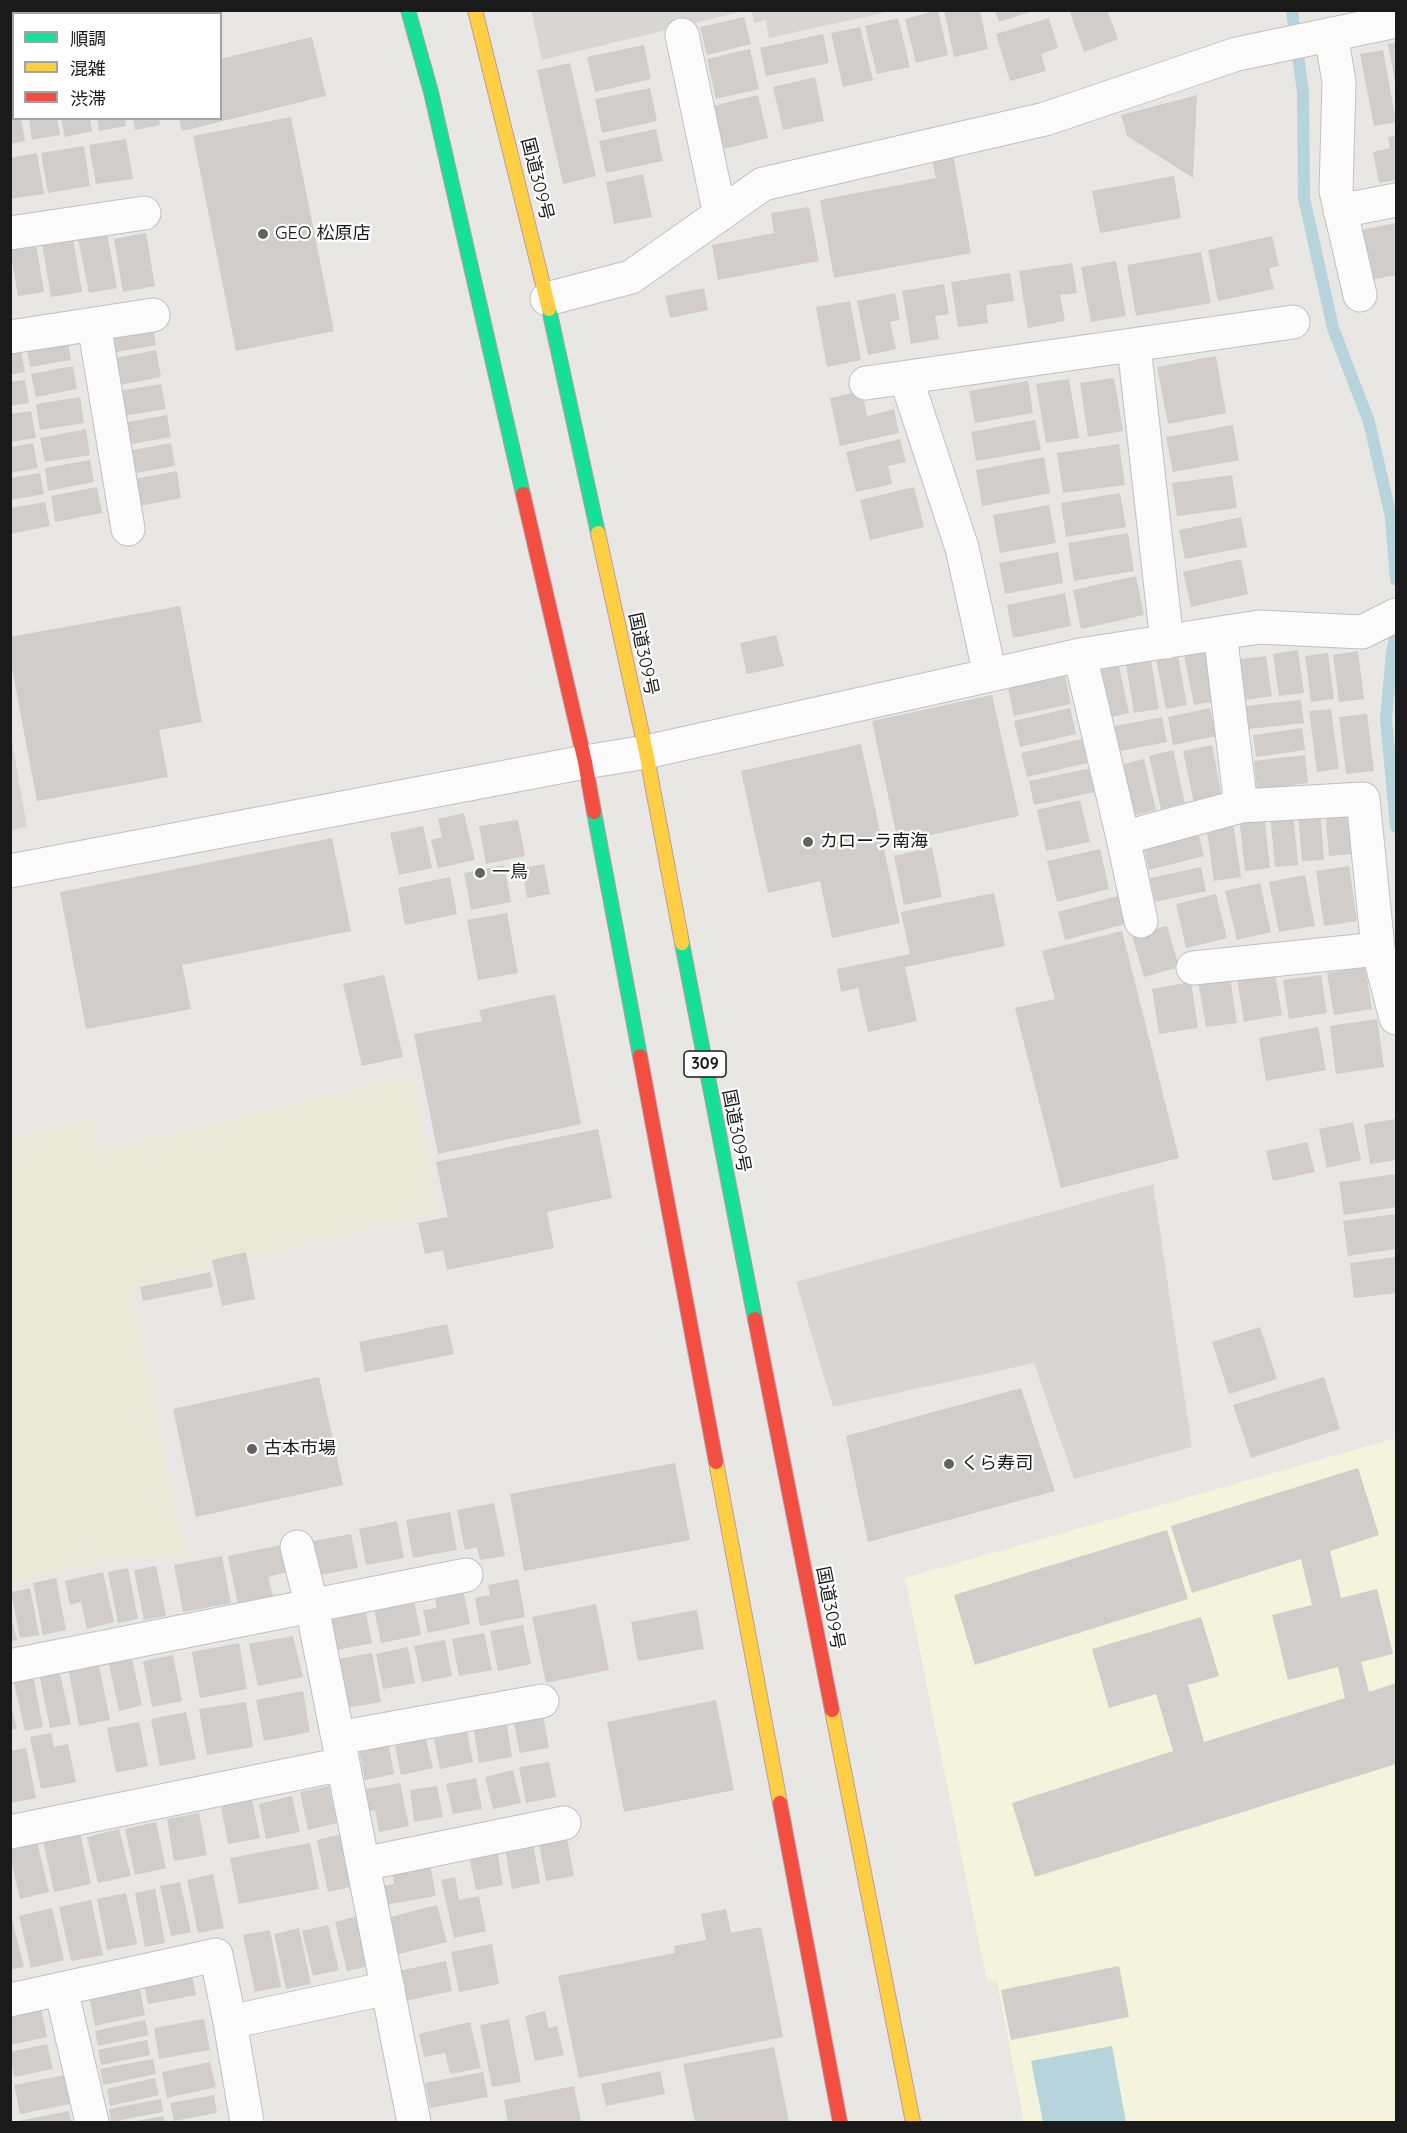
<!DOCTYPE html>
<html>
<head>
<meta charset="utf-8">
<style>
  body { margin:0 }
  #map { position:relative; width:1407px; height:2133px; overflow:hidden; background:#e9e7e3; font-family:Quicksand,"Noto Sans JP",sans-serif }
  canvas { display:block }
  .frame { position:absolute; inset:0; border:12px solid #1a1a1a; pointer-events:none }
  .legend { position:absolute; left:12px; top:12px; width:210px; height:108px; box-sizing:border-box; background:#fff; border:2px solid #a3a3a3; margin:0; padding:8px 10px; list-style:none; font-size:18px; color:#1a1a1a }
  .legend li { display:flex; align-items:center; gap:12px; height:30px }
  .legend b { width:30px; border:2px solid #a3a3a3 }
</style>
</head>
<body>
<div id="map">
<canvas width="1407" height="2133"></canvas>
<div class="frame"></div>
<ul class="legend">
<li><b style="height:8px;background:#16e098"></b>順調</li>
<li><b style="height:8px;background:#ffcf43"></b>混雑</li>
<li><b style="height:8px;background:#f24e42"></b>渋滞</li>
</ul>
</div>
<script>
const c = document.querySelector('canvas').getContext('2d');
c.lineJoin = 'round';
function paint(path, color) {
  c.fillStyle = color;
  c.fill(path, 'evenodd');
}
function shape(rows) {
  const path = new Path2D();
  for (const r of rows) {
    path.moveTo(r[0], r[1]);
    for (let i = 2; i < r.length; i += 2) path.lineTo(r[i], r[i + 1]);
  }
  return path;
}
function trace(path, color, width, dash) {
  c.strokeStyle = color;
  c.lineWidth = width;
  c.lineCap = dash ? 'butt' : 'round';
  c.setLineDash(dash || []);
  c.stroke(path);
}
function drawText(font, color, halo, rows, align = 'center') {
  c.font = font + ' Quicksand,"Noto Sans JP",sans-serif';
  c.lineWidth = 4.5;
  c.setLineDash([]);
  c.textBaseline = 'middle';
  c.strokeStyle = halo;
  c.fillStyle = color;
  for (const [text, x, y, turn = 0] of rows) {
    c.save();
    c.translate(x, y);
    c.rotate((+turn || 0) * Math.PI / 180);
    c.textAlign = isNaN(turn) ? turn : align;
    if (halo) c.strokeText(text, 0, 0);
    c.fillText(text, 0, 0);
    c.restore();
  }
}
paint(shape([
  [1396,1438,1396,2122,1024,2122,997,1980,987,1981,905,1578]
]), '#f4f4dc');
paint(shape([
  [531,10,744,11,542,60],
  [752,11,752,10,892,11,769,38,766,20,754,23],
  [11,735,27,827,11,830,10,830],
  [1153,1184,1192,1447,1074,1479,1034,1363,833,1407,796,1282]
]), '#d7d6d4');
paint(shape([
  [414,1075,438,1211,130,1288,187,1557,111,1561,11,1583,11,1140,93,1118,100,1150]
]), '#e8e9d6');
paint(shape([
  [1112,2046,1126,2122,1043,2122,1031,2061]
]), '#b7d3dc');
trace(shape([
  [1292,10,1303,93,1304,198,1333,328,1369,422,1391,517,1396,580],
  [1396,631,1392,653,1386,719,1396,827]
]), '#b7d3dc', 12);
paint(shape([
  [11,10,38,10,38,14,14,14,12,20],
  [46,10,75,10,76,14,46,14],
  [79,10,107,10,107,14,80,14],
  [119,10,146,10,147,14,119,14],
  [162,10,214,10,215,11,206,14,163,14],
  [938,10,948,55,916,63,905,19],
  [944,10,980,10,988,49,954,57],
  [995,10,1033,10,1033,11,999,22],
  [1069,10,1107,10,1118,39,1084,52],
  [744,17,751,44,707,55,700,27],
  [898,18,910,67,877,74,865,26],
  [1049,18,1058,48,1041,54,1046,71,1010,81,996,34],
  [860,27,873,80,843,87,831,33],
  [823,34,829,63,766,76,760,48],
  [312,37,326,96,182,131,179,118,220,118,220,59],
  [1396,42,1396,82,1395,82,1388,44],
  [644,45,651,79,595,92,587,57],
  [750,49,759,89,716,99,707,59],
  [1383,50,1396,122,1374,126,1360,54],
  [570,63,596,176,563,184,537,70],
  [815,77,824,121,783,130,773,87],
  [650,88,657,121,602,133,595,99],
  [758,95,768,138,724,149,713,106],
  [1197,95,1193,178,1127,136,1121,115],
  [14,99,14,118,21,118,25,141,10,144,10,100],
  [291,117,334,331,236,351,193,136],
  [29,118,57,118,60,135,32,140],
  [61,118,90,118,92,131,65,137],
  [97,118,125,118,126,126,99,131],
  [133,118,159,118,160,125,135,130],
  [656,129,663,161,606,173,599,141],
  [1396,136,1396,180,1379,183,1373,152,1390,148,1388,137],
  [126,139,133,179,96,184,89,145],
  [84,146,90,186,48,193,41,153],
  [37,153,44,194,10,199,10,158],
  [953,154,971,253,834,278,820,200,936,178,931,157],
  [643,174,652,217,614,224,606,182],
  [1174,176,1181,218,1100,233,1092,191],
  [809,207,819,261,718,280,712,245,774,233,771,213],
  [1396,223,1396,275,1370,280,1360,230],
  [107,233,117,288,89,293,78,239],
  [146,233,155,286,123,292,114,239],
  [1272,236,1279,266,1269,268,1274,289,1218,301,1208,250],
  [73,238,82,292,51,297,42,244],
  [36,244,44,292,18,296,10,249],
  [1201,252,1211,303,1136,316,1127,265],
  [1116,261,1126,316,1091,322,1081,267],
  [1072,263,1077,293,1060,295,1065,321,1028,328,1019,271],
  [1010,273,1014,301,986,305,988,323,958,327,951,282],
  [944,284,949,314,935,316,939,339,911,344,902,291],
  [704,288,708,310,670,318,665,296],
  [895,293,900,320,890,322,896,349,868,355,857,301],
  [850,301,861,360,827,367,816,307],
  [152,322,156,345,112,353,108,330],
  [67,337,71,360,30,367,26,344],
  [20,346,25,372,10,375,10,348],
  [156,350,161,377,115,386,110,359],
  [1216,356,1226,413,1168,424,1157,367],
  [73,366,77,389,36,397,31,374],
  [1114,378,1123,431,1088,437,1080,383],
  [1069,379,1079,438,1046,443,1036,384],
  [25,380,29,403,10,406,10,382],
  [1028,381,1033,413,975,423,969,391],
  [161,384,166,409,122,416,118,391],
  [862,391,867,416,894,409,899,433,840,446,830,398],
  [80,397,84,423,40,430,36,404],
  [31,411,36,438,10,442,10,414],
  [167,415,171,437,126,445,122,423],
  [1035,420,1041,450,976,461,971,432],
  [1233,425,1239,460,1173,472,1166,437],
  [86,429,90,455,45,462,40,438],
  [900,439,906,462,888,466,892,484,856,492,846,452],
  [33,443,38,468,10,473,10,447],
  [171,443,175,466,131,474,127,451],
  [1119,444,1125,485,1063,493,1057,453],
  [1044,457,1050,493,982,506,976,470],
  [90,460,94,482,48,491,45,468],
  [177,471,181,498,135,507,130,480],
  [40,473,44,494,10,500,10,478],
  [1232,475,1237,508,1177,516,1172,483],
  [97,487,102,513,55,522,51,496],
  [914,487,924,527,870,540,860,500],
  [1120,493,1126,527,1066,537,1061,503],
  [45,502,50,526,10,534,10,508],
  [1049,505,1056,543,1000,553,993,515],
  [1241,517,1247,547,1185,559,1179,530],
  [1128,533,1134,571,1074,581,1068,543],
  [1058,552,1063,583,1005,594,999,563],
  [1241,559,1248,594,1191,607,1183,572],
  [1136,576,1144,615,1081,629,1073,590],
  [1065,593,1071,626,1013,638,1007,605],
  [180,606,202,722,159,730,168,777,37,801,10,658,10,637],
  [776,635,784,666,747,674,740,643],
  [1207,650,1217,701,1194,705,1184,655],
  [1298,650,1304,693,1279,696,1273,654],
  [1358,651,1364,699,1339,702,1333,655],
  [1328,653,1334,699,1311,702,1305,656],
  [1178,655,1187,705,1166,709,1156,659],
  [1266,656,1272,696,1246,700,1240,659],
  [1151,660,1159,709,1134,713,1126,665],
  [1119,666,1129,713,1108,718,1098,670],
  [1064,671,1071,704,1014,716,1007,683],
  [992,695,1019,816,898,842,872,721],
  [1301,700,1304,723,1249,729,1246,706],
  [1070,708,1076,734,1020,747,1014,721],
  [1210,708,1216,736,1173,745,1168,717],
  [1331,709,1339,769,1317,772,1309,711],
  [1367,714,1374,771,1346,774,1339,717],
  [1162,717,1167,742,1120,751,1115,726],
  [1302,728,1305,750,1256,757,1253,735],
  [1082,739,1087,763,1027,777,1021,753],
  [861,744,900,923,832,938,820,881,768,893,741,771],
  [1212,745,1222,797,1194,803,1183,751],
  [1173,750,1185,803,1161,809,1149,756],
  [1305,755,1308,783,1257,789,1254,761],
  [1144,759,1156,810,1132,816,1120,765],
  [1091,768,1095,792,1034,805,1029,781],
  [1080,800,1090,842,1046,851,1037,810],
  [1350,807,1353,854,1329,856,1325,809],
  [1320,810,1324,860,1302,861,1298,812],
  [1293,812,1298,865,1275,867,1270,814],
  [464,813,475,860,438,868,431,840,442,837,438,819],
  [1264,814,1270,868,1245,871,1239,817],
  [518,820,525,856,486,864,479,826],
  [1233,821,1241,877,1214,881,1206,825],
  [423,826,432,868,399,875,390,833],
  [1198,832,1204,856,1149,870,1143,846],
  [332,838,351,931,182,965,191,1009,86,1029,60,892],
  [932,847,942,897,904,905,894,856],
  [1100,849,1109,889,1057,902,1047,861],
  [544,864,550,894,527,898,522,868],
  [504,865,511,902,471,910,464,873],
  [1349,866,1357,921,1324,926,1316,871],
  [1201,867,1206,891,1155,902,1150,878],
  [1305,875,1315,926,1279,932,1269,882],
  [450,877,457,914,405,925,398,888],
  [1260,883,1271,932,1237,940,1225,891],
  [994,893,1005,946,905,967,917,1021,868,1032,858,988,841,992,837,969,910,954,901,912],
  [1216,894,1227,938,1186,948,1176,904],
  [1121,895,1129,923,1065,940,1058,912],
  [507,913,518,973,478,980,467,920],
  [1167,926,1179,967,1144,977,1132,935],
  [1122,931,1179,1158,1061,1188,1015,1008,1055,999,1042,951],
  [1365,967,1372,1009,1334,1015,1327,973],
  [1275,973,1282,1015,1244,1022,1237,979],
  [384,975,403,1057,362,1066,343,984],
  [1321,975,1327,1013,1289,1019,1283,980],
  [1230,977,1237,1023,1206,1027,1198,981],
  [1191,982,1198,1028,1159,1034,1152,989],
  [555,994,581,1124,438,1154,414,1034,482,1021,479,1010],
  [1377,1019,1384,1067,1336,1074,1330,1026],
  [1318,1027,1326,1070,1266,1081,1259,1038],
  [1396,1119,1396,1160,1370,1164,1364,1124],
  [1353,1122,1361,1160,1327,1168,1319,1129],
  [598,1129,612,1198,547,1212,554,1248,447,1270,443,1250,425,1254,418,1223,448,1217,436,1162],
  [1307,1142,1315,1172,1273,1181,1266,1151],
  [1396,1174,1396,1207,1344,1215,1339,1182],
  [1396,1214,1396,1249,1348,1256,1343,1221],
  [246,1252,255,1299,222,1306,212,1260],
  [1396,1257,1396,1293,1354,1298,1350,1263],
  [210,1272,213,1287,143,1301,140,1287],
  [447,1324,454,1354,365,1372,359,1342],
  [1260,1327,1277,1379,1229,1394,1212,1342],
  [319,1377,343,1485,196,1517,173,1409],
  [1324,1377,1340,1429,1251,1458,1233,1405],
  [1021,1388,1055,1491,868,1542,846,1436],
  [675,1463,690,1540,524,1571,510,1494],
  [1358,1468,1379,1535,1330,1551,1341,1598,1377,1589,1393,1654,1361,1662,1369,1692,1396,1683,1396,1764,1035,1877,1012,1803,1173,1751,1156,1694,1109,1708,1092,1649,1201,1617,1219,1676,1188,1685,1204,1742,1345,1698,1338,1667,1288,1680,1272,1615,1312,1605,1301,1559,1192,1593,1171,1526],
  [494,1503,505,1556,480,1560,477,1547,465,1550,457,1510],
  [450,1512,457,1550,413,1558,406,1520],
  [397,1521,404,1558,366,1565,359,1529],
  [1167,1530,1188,1599,975,1665,954,1595],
  [351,1534,358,1568,315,1576,308,1542],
  [281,1545,287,1572,268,1577,273,1596,238,1604,228,1556],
  [222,1556,231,1603,183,1612,174,1565],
  [156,1566,166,1616,144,1620,134,1570],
  [128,1568,138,1619,118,1623,108,1572],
  [103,1572,114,1622,87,1629,81,1602,70,1605,65,1581],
  [56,1578,66,1630,43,1635,33,1583],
  [518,1579,525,1617,480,1626,475,1598,490,1595,488,1585],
  [30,1588,39,1635,20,1638,11,1592],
  [463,1589,470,1624,428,1633,423,1610,437,1608,434,1594],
  [413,1596,421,1635,381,1643,373,1604],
  [596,1604,609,1670,546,1683,532,1617],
  [365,1609,372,1643,332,1651,325,1617],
  [697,1610,704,1649,638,1661,631,1622],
  [10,1614,17,1640,10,1641],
  [523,1625,531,1664,498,1671,490,1631],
  [484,1633,492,1670,459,1676,452,1639],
  [293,1636,303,1677,258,1686,249,1644],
  [445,1640,452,1676,422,1682,414,1646],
  [239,1643,247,1689,200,1698,192,1652],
  [408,1647,415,1683,383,1689,376,1654],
  [372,1653,381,1702,345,1708,337,1659],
  [131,1654,142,1705,119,1711,108,1659],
  [173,1655,182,1701,152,1707,143,1661],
  [99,1666,110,1720,79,1726,69,1672],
  [59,1669,71,1724,50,1728,39,1673],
  [33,1675,43,1727,25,1731,13,1679],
  [303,1691,310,1732,264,1741,256,1700],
  [716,1700,734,1790,624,1812,607,1722],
  [10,1702,17,1729,10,1730],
  [246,1702,253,1747,207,1755,199,1709],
  [186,1712,196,1759,160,1766,151,1719],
  [543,1716,549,1748,520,1753,514,1723],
  [139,1722,148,1766,116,1773,107,1728],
  [507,1725,512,1757,479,1763,474,1731],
  [467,1732,473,1762,440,1769,434,1739],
  [51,1733,54,1747,68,1744,76,1782,41,1789,30,1737],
  [426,1739,433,1768,401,1775,395,1746],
  [388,1741,394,1774,365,1780,358,1746],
  [26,1748,36,1798,10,1803,10,1751],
  [549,1762,556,1797,526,1803,519,1767],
  [513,1770,521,1803,493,1809,485,1777],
  [476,1778,482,1809,453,1814,446,1784],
  [400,1783,409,1826,379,1832,375,1810,361,1813,356,1791],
  [329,1786,337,1823,308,1830,300,1792],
  [437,1786,443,1817,414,1822,410,1790],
  [292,1796,300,1832,266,1839,259,1804],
  [252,1800,260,1838,228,1844,221,1806],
  [199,1813,207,1855,174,1861,167,1819],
  [156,1822,166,1868,135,1875,125,1829],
  [119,1829,131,1876,98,1883,87,1837],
  [80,1832,91,1884,54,1892,43,1840],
  [342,1834,354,1886,328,1892,317,1840],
  [567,1838,574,1876,546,1881,539,1844],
  [37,1841,49,1892,20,1899,10,1856,10,1848],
  [310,1843,319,1889,239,1904,230,1858],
  [533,1843,540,1883,512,1889,505,1848],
  [497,1849,503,1885,476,1890,469,1855],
  [429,1859,436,1896,385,1905,382,1886,394,1884,391,1867],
  [213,1874,224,1928,198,1933,187,1880],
  [455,1877,459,1900,479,1896,486,1931,454,1938,441,1880],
  [180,1882,191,1932,171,1936,160,1886],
  [155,1889,165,1943,145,1947,135,1893],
  [126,1893,137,1944,107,1950,97,1899],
  [91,1900,103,1955,71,1961,59,1907],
  [437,1905,447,1942,395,1955,386,1918],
  [52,1908,64,1960,31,1968,19,1916],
  [726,1909,731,1933,761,1927,783,2037,579,2078,558,1976,675,1953,674,1946,706,1940,701,1914],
  [10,1911,24,1967,10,1970],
  [361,1915,373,1965,347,1971,335,1922],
  [328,1925,339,1970,313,1976,302,1931],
  [299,1928,311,1984,286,1989,274,1934],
  [270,1930,281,1987,255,1992,243,1935],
  [492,1944,499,1984,459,1992,451,1952],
  [446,1961,452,1991,405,2001,398,1971],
  [1119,1966,1129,2017,1011,2040,1001,1990],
  [191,1970,196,1995,148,2004,143,1980],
  [139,1986,145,2015,95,2026,89,1996],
  [41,2009,47,2037,10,2045,10,2016],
  [545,2011,549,2028,557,2026,564,2055,535,2061,525,2016],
  [204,2019,210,2050,159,2059,154,2028],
  [509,2019,521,2082,492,2087,480,2025],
  [145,2020,149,2035,98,2046,95,2031],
  [470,2022,481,2068,450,2074,445,2053,424,2057,419,2034],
  [147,2040,150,2055,101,2065,98,2050],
  [47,2044,53,2069,14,2077,10,2052],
  [774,2047,789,2122,695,2122,683,2064],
  [153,2059,156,2074,103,2085,100,2069],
  [210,2062,216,2087,167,2098,162,2072],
  [660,2071,665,2094,606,2106,601,2084],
  [483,2072,488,2097,430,2108,425,2083],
  [65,2075,70,2104,20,2114,14,2085],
  [155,2078,159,2095,110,2106,107,2089],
  [574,2086,581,2122,508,2122,504,2100],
  [214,2095,217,2113,174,2121,170,2103],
  [161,2099,163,2112,111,2122,109,2109],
  [69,2111,71,2122,18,2122,18,2121],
  [163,2116,165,2122,137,2122,137,2121]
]), '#d0cdca');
const street = shape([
  [1331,34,1339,82,1336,191,1360,295],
  [682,35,720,215],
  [10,79,14,79],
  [1340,211,1396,200],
  [10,233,144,213],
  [547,299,631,277,763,184,1045,119,1237,54,1396,21],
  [94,324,128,529],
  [10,337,153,315],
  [1134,346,1167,642],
  [906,378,962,548,990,675],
  [866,383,1293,322],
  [1220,633,1241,806],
  [1080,655,1123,838,1241,806,1363,799,1378,949,1396,1018],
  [1123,838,1141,921],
  [10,871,585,762,646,752,1080,655,1259,627,1362,632,1396,615],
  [1193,968,1378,949],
  [297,1547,312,1607,414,2122],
  [10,1666,466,1575],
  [338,1738,542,1701],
  [10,1832,343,1764],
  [363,1864,564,1823],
  [61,1989,92,2122],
  [10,2000,216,1955,230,2022],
  [247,2122,230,2022,388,1988]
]);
const fast = shape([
  [408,10,431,92,523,494],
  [549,309,598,533],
  [594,812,640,1056],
  [682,943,755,1319]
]);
const slow = shape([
  [475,10,549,309],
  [598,533,646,752,682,943],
  [716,1462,780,1803],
  [832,1710,913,2122]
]);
const jam = shape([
  [523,494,585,762,594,812],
  [640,1056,716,1462],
  [755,1319,832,1710],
  [780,1803,840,2122]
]);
trace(street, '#c1c0bf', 35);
trace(fast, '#bc9ca4', 16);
trace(slow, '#bc9ca4', 16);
trace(jam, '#bc9ca4', 16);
trace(street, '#fcfbfb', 33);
trace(fast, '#16e098', 14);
trace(slow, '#ffcf43', 14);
trace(jam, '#f24e42', 14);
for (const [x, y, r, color] of [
  [263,234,6,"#626260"],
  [808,842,6,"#626260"],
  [480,873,6,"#626260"],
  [252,1449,6,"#626260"],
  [949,1464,6,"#626260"]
]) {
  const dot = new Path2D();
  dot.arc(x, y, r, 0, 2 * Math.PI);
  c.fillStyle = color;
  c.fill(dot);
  trace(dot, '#fff', 2);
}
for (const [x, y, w] of [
  [705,1064,42]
]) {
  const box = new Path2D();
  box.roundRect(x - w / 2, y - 13, w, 26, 4.5);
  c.fillStyle = '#fff';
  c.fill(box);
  trace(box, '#1a1a1a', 1.5);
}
drawText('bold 16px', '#1a1a1a', null, [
  ["309",705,1064]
]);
drawText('18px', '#1a1a1a', '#fff', [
  ["国道309号",537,179,76],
  ["国道309号",643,654,78],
  ["国道309号",736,1131,79],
  ["国道309号",830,1608,79]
]);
drawText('18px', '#1a1a1a', '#fff', [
  ["GEO 松原店",275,234],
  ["カローラ南海",820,842],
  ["一鳥",492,873],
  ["古本市場",264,1449],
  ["くら寿司",961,1464]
], 'left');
</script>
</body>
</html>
